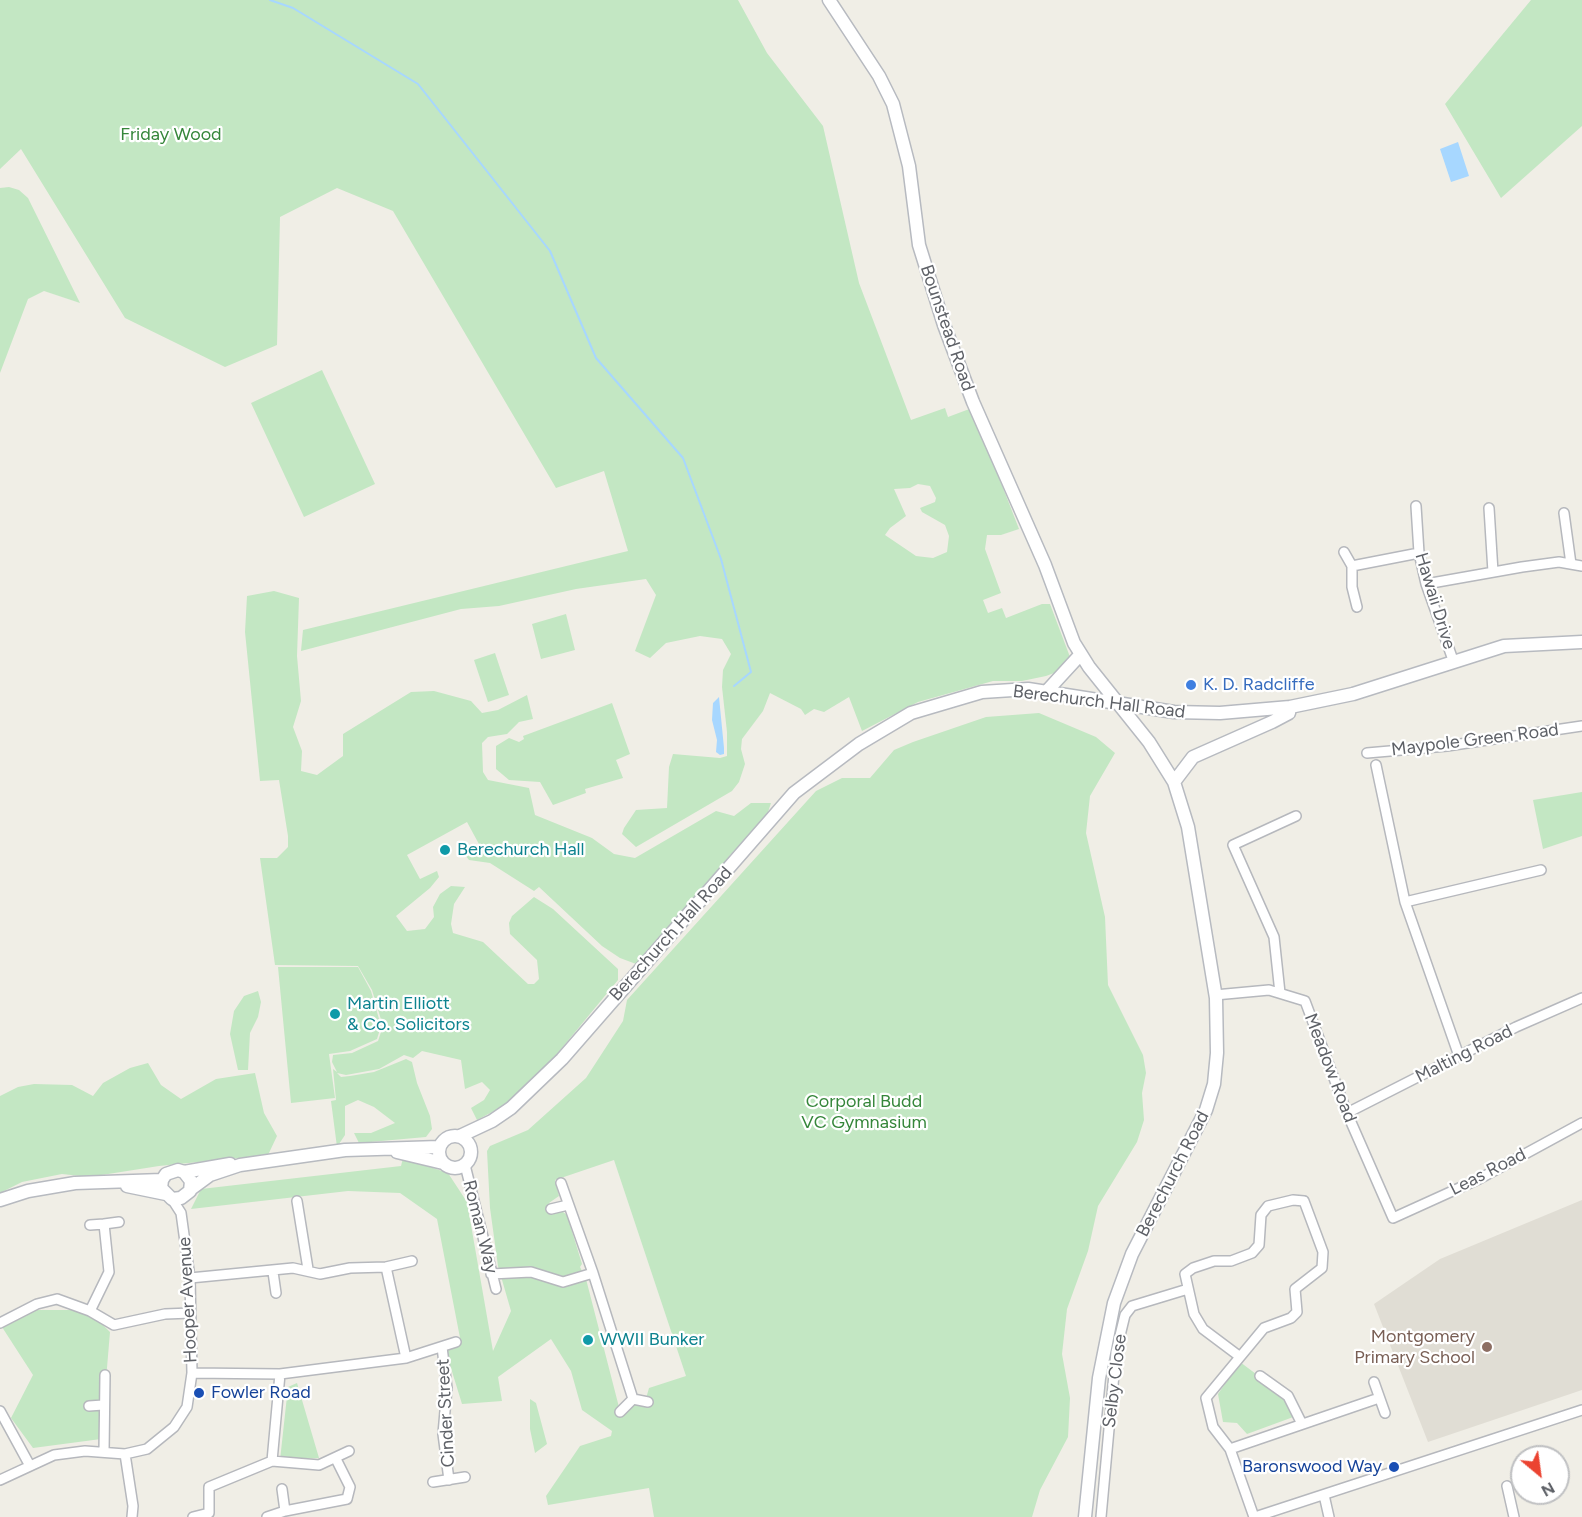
<!DOCTYPE html>
<html>
<head>
<meta charset="utf-8">
<style>
  body { margin:0 }
  #map { position:relative; width:1582px; height:1517px; overflow:hidden; background:#f0eee6; font-family:Figtree,sans-serif }
  canvas { display:block }
  .north { position:absolute; left:1510px; top:1445px; width:60px; height:60px; box-sizing:border-box; background:#fff; border:2px solid #bfc0c2; border-radius:50%; rotate:151deg; font-size:16px; font-weight:700; line-height:24px; text-align:center; color:#5e6167 }
  .north::after { content:''; display:block; margin:auto; width:21px; height:27px; background:#eb4331; clip-path:polygon(50% 0,100% 100%,50% 72%,0 100%) }
</style>
</head>
<body>
<div id="map">
<canvas width="1582" height="1517"></canvas>
<div class="north">N</div>
</div>
<script>
const c = document.querySelector('canvas').getContext('2d');
c.lineJoin = 'round';
function paint(path, color) {
  c.fillStyle = color;
  c.fill(path, 'evenodd');
}
function shape(rows) {
  const path = new Path2D();
  for (const r of rows) {
    if (r.length === 3) {
      path.moveTo(r[0] + r[2], r[1]);
      path.arc(r[0], r[1], r[2], 0, 2 * Math.PI);
      continue;
    }
    path.moveTo(r[0], r[1]);
    for (let i = 2; i < r.length; i += 2) path.lineTo(r[i], r[i + 1]);
  }
  return path;
}
function trace(path, color, width, dash) {
  c.strokeStyle = color;
  c.lineWidth = width;
  c.lineCap = dash ? 'butt' : 'round';
  c.setLineDash(dash || []);
  c.stroke(path);
}
function drawText(font, color, halo, rows, align = 'center') {
  c.font = font + ' Figtree,sans-serif';
  c.lineWidth = 4.5;
  c.setLineDash([]);
  c.textBaseline = 'middle';
  c.strokeStyle = halo;
  c.fillStyle = color;
  for (const [text, x, y, turn = 0] of rows) {
    c.save();
    c.translate(x, y);
    c.rotate((+turn || 0) * Math.PI / 180);
    c.textAlign = isNaN(turn) ? turn : align;
    if (halo) c.strokeText(text, 0, 0);
    c.fillText(text, 0, 0);
    c.restore();
  }
}
paint(shape([
  [1582,1200,1582,1390,1428,1442,1374,1304,1440,1259]
]), '#e0ddd4');
paint(shape([
  [0,0,738,0,767,53,823,126,859,283,911,420,945,408,948,417,972,408,1019,529,1001,535,987,535,985,549,1001,593,983,600,988,613,1002,608,1006,618,1042,604,1050,604,1070,657,1069,664,1065,669,1046,676,1022,681,993,681,918,702,862,731,849,697,824,712,814,709,805,715,801,709,770,693,763,711,742,739,741,749,745,764,739,782,732,791,636,847,622,834,624,828,636,810,667,808,669,767,673,754,720,758,727,756,727,732,722,687,723,670,731,654,722,639,700,636,666,643,650,658,635,651,656,595,646,579,576,589,499,606,461,609,301,651,303,630,628,551,604,471,556,488,393,211,337,188,280,217,277,345,225,367,125,318,21,149,0,169],
  [918,484,930,486,936,498,935,502,920,508,922,512,945,525,949,536,947,552,933,558,916,556,885,535,890,528,906,516,894,489,910,488],
  [1531,0,1582,0,1582,126,1501,198,1445,104],
  [9,187,19,190,28,198,80,303,44,291,28,299,0,373,0,188],
  [322,370,375,484,304,517,251,403],
  [274,591,299,598,297,656,301,701,293,727,302,751,301,771,317,775,343,756,343,734,411,692,434,691,471,701,482,713,498,710,527,695,533,719,519,722,507,734,488,737,482,743,483,772,488,780,529,788,535,815,592,838,614,854,635,858,716,811,734,816,751,803,771,803,766,818,730,855,707,888,636,964,620,958,602,946,539,887,534,891,490,863,469,860,465,855,480,846,467,822,407,855,420,879,437,871,439,877,430,888,396,916,407,931,425,929,434,917,433,907,440,894,451,886,465,887,454,904,451,924,453,933,483,942,528,984,534,984,539,979,537,960,510,934,509,923,512,916,534,897,553,909,618,969,618,980,538,1077,509,1103,477,1120,471,1108,484,1100,490,1090,482,1082,465,1089,461,1060,422,1051,413,1058,404,1055,379,1069,346,1075,337,1073,341,1077,350,1076,374,1072,406,1059,412,1062,417,1083,430,1116,432,1129,426,1137,359,1143,354,1133,371,1133,395,1123,374,1107,358,1100,345,1106,345,1135,337,1147,331,1101,336,1100,333,1069,337,1072,332,1062,333,1055,352,1053,378,1041,383,1026,372,990,358,966,275,965,260,858,277,858,288,847,288,836,279,780,260,781,245,632,247,596],
  [566,614,575,650,541,659,532,624],
  [495,653,509,695,488,702,474,660],
  [612,703,630,754,616,760,623,778,585,789,586,793,553,805,540,782,509,780,496,769,496,746,509,738,519,742,524,739,523,736],
  [1039,713,1096,737,1115,753,1090,796,1086,833,1105,917,1108,985,1143,1055,1146,1073,1142,1093,1144,1120,1137,1142,1098,1206,1088,1251,1067,1309,1062,1354,1070,1398,1068,1437,1040,1490,1032,1517,654,1517,649,1488,548,1505,546,1496,580,1446,611,1436,612,1431,582,1410,571,1371,551,1339,498,1377,502,1401,462,1404,446,1352,461,1343,437,1219,400,1193,348,1191,191,1209,201,1189,401,1166,403,1158,448,1173,467,1202,493,1351,511,1311,498,1266,490,1208,487,1151,490,1146,528,1130,586,1078,623,1021,627,1000,816,791,842,778,870,778,894,750,913,742,986,717],
  [614,1160,686,1376,649,1388,645,1402,627,1404,620,1411,586,1279,580,1267,582,1264,567,1215,559,1209,553,1209,549,1203,559,1196,555,1180],
  [1582,792,1582,836,1543,849,1533,800],
  [278,967,358,967,371,991,381,1026,377,1039,350,1051,329,1054,335,1098,291,1103],
  [258,991,261,1002,258,1017,250,1033,248,1070,238,1070,230,1034,234,1011,244,996],
  [148,1063,161,1085,181,1099,216,1079,255,1073,264,1113,277,1136,268,1155,159,1166,89,1177,62,1174,22,1182,0,1193,0,1096,18,1087,34,1084,72,1085,93,1096,103,1083,130,1068],
  [37,1310,80,1310,100,1322,110,1332,101,1439,33,1448,11,1418,33,1375,2,1327],
  [1240,1362,1288,1398,1296,1416,1247,1434,1237,1423,1223,1422,1218,1394],
  [297,1383,319,1458,280,1460,288,1387],
  [530,1399,536,1403,547,1444,535,1453,530,1429]
]), '#c3e7c3');
paint(shape([
  [1458,142,1469,176,1451,182,1440,149],
  [719,697,724,748,724,754,720,755,716,752,717,740,712,720,713,703]
]), '#a7d7ff');
trace(shape([
  [270,0,293,8,418,84,550,251,596,358,683,458,721,559,751,672,734,686]
]), '#a7d7ff', 2);
const street = shape([
  [1416,506,1419,553,1426,584,1453,660],
  [1489,508,1493,572],
  [1564,513,1571,564],
  [1344,552,1352,566,1419,553],
  [1352,566,1352,587,1357,607],
  [1426,584,1522,567,1559,562,1582,566],
  [1367,753,1447,746,1582,726],
  [1376,765,1405,902,1459,1056],
  [1405,902,1541,870],
  [1280,993,1274,937,1233,845,1296,816],
  [1215,995,1269,990,1305,1001,1347,1113,1393,1218,1479,1179,1582,1123],
  [1347,1113,1516,1027,1582,998],
  [465,1165,496,1289],
  [561,1183,593,1273],
  [297,1201,308,1269],
  [551,1209,568,1205],
  [90,1225,104,1224],
  [386,1267,406,1358],
  [273,1272,276,1293],
  [491,1274,531,1272,563,1282,593,1273,633,1399,620,1412],
  [190,1278,293,1268,320,1274,350,1268,386,1267,412,1261],
  [90,1311,109,1272,104,1224,119,1222],
  [0,1323,37,1304,57,1299,90,1311,114,1325,165,1314,191,1313],
  [442,1347,447,1388,443,1434,449,1480],
  [1239,1356,1203,1329,1194,1314,1185,1274,1193,1268,1214,1261,1231,1261,1252,1253,1259,1245,1261,1215,1268,1206,1293,1200,1304,1201,1323,1252,1322,1268,1295,1289,1297,1312,1291,1318,1264,1328,1206,1398,1213,1427,1230,1449,1254,1517],
  [192,1373,280,1374,406,1358,456,1342],
  [1260,1376,1288,1396,1302,1424],
  [1374,1382,1385,1413],
  [633,1399,648,1402],
  [89,1406,103,1405],
  [0,1411,29,1464],
  [1230,1449,1379,1398],
  [104,1452,105,1375],
  [125,1454,133,1506,132,1517],
  [272,1461,319,1465,349,1451],
  [0,1480,54,1455,85,1451,125,1454,147,1449,174,1427,187,1407,192,1373,190,1278,181,1213,172,1199],
  [433,1482,465,1477],
  [1507,1486,1514,1517],
  [282,1489,285,1511,347,1499,350,1487,336,1459],
  [1324,1495,1329,1517],
  [193,1517,209,1513,209,1487,272,1461,280,1374],
  [267,1517,285,1511],
  [1101,1517,1116,1352,1125,1315,1132,1306,1188,1289],
  [1255,1517,1582,1410]
]);
const secondary = shape([
  [829,0,879,76,893,104,909,166,919,245,944,325,973,402,1045,565,1074,643,1089,667,1149,742,1174,782,1188,827,1216,998,1217,1053,1214,1084,1206,1110,1132,1254,1114,1303,1099,1378,1085,1517],
  [1046,692,1080,655],
  [1174,782,1193,757,1272,722,1289,713,1290,707],
  [460,1136,492,1121,511,1108,562,1059,794,793,859,744,911,713,982,692,1028,689,1174,712,1220,713,1290,707,1353,694,1504,646,1582,642],
  [455,1152,16],
  [397,1152,443,1163],
  [184,1172,191,1181,190,1191,181,1198,172,1199,161,1188,162,1180,166,1174,178,1170,184,1172,230,1164],
  [127,1186,166,1194],
  [191,1189,210,1175,240,1165,345,1150,439,1147],
  [0,1200,28,1191,75,1183,162,1180]
]);
trace(street, '#b6b8bd', 12);
trace(secondary, '#b7bac0', 15);
trace(street, '#fff', 9);
trace(secondary, '#fff', 12);
for (const [x, y, r, color] of [
  [1191,685,6,"#3f7fe0"],
  [445,850,6,"#0f9aa8"],
  [335,1014,6,"#0f9aa8"],
  [588,1340,6,"#0f9aa8"],
  [1487,1347,6,"#8d6e63"],
  [199,1393,6,"#1a4fb4"],
  [1394,1467,6,"#1a4fb4"]
]) {
  const dot = new Path2D();
  dot.arc(x, y, r, 0, 2 * Math.PI);
  c.fillStyle = color;
  c.fill(dot);
  trace(dot, '#fff', 2);
}
drawText('18px', '#35863a', '#fff', [
  ["Friday Wood",171,135],
  ["Corporal Budd",864,1102],
  ["VC Gymnasium",864,1123]
]);
drawText('18px', '#5e6167', '#fff', [
  ["Bounstead Road",947,328,71],
  ["Hawaii Drive",1435,601,73],
  ["Berechurch Hall Road",1099,702,7],
  ["Maypole Green Road",1475,740,-7],
  ["Berechurch Hall Road",671,934,-48],
  ["Malting Road",1464,1054,-27],
  ["Meadow Road",1330,1068,69],
  ["Leas Road",1488,1172,-27],
  ["Berechurch Road",1173,1174,-63],
  ["Roman Way",480,1227,76],
  ["Hooper Avenue",188,1300,-93],
  ["Selby Close",1115,1381,-83],
  ["Cinder Street",446,1413,-93]
]);
drawText('18px', '#366cbe', '#fff', [
  ["K. D. Radcliffe",1203,685]
], 'left');
drawText('18px', '#0d838f', '#fff', [
  ["Berechurch Hall",457,850],
  ["Martin Elliott",347,1004],
  ["& Co. Solicitors",347,1025],
  ["WWII Bunker",600,1340]
], 'left');
drawText('18px', '#785e54', '#fff', [
  ["Montgomery",1475,1337],
  ["Primary School",1475,1358]
], 'right');
drawText('18px', '#164399', '#fff', [
  ["Fowler Road",211,1393],
  ["Baronswood Way",1382,1467,"right"]
], 'left');
</script>
</body>
</html>
